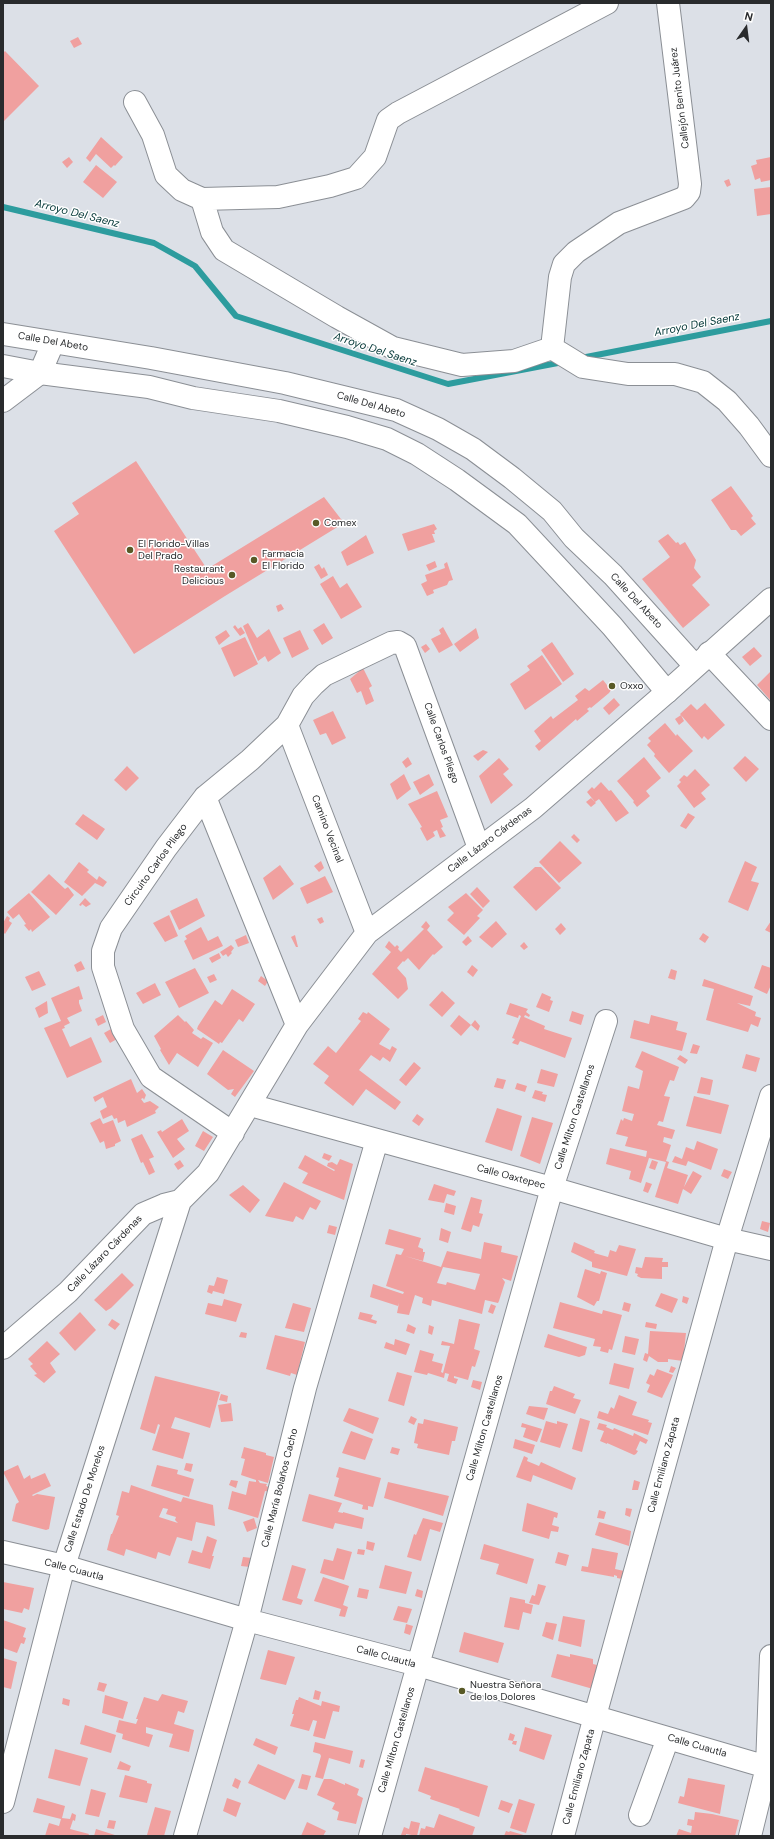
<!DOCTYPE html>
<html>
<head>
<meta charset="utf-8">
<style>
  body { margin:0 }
  #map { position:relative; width:774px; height:1839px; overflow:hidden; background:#dce0e7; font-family:"DM Sans",sans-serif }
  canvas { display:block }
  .frame { position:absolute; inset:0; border:4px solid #292b2d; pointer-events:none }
  .north { position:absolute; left:726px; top:8px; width:40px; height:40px; -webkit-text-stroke:3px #fff; paint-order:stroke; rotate:14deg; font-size:11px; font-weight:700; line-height:16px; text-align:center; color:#292b2d }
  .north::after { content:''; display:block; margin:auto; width:14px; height:18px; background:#292b2d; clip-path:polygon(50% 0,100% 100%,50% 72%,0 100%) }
</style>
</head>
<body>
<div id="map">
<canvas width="774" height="1839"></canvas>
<div class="frame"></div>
<div class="north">N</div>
</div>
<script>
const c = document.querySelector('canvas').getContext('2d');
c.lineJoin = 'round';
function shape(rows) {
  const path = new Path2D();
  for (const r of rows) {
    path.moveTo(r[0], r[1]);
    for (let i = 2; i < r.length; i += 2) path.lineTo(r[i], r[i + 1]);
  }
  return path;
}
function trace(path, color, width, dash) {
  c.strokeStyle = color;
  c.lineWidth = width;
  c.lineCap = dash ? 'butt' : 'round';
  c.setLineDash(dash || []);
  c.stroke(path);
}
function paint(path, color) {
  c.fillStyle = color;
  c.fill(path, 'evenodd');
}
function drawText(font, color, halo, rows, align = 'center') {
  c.font = font + ' "DM Sans",sans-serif';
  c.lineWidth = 3;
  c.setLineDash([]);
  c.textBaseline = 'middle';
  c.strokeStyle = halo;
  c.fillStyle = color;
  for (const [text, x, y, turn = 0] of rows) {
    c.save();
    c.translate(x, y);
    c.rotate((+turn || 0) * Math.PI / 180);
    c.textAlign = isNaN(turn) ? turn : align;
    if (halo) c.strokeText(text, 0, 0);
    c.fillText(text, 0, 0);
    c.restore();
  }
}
trace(shape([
  [3,207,154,243,195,266,236,316,448,384,563,362],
  [581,358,771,321]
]), '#2d9c9e', 6);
paint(shape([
  [78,37,82,44,74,48,70,41],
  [5,51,39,86,3,122,3,53],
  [101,137,123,157,115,166,114,165,111,168,96,154,90,162,86,158],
  [69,157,73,162,67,168,62,162],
  [771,157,771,180,761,182,760,178,755,180,751,166,757,164,756,160],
  [96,165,117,182,103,198,83,182],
  [729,179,731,185,727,187,724,181],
  [771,187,771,214,757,216,754,189],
  [136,461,207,569,324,497,344,523,225,596,134,654,54,531,79,514,72,503],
  [731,486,753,516,751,518,756,524,741,536,736,530,731,530,711,500],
  [434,524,437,529,434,531,435,534,432,534,435,542,408,551,402,534],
  [668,534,676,543,678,542,680,545,685,542,696,560,694,568,701,577,692,585,710,605,683,628,642,579,670,557,658,541],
  [366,535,374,553,347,566,341,552],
  [435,561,437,567,429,571,426,565],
  [447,562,453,580,449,581,447,585,433,590,434,593,427,596,421,584,427,581,425,575,445,568,444,564],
  [319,564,322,569,324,567,328,575,321,579,314,567],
  [333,576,340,588,347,583,362,607,341,619,320,584],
  [281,604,284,609,278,612,276,606],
  [248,623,257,638,269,629,281,653,268,662,265,656,258,661,243,626],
  [324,623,333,638,322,645,313,630],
  [235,625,238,629,241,627,245,633,240,636,233,627],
  [443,627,453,645,439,653,431,639,441,634,439,630],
  [476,628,479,638,460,652,454,644],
  [226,630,230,636,219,645,215,637],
  [300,630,309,649,292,658,283,638],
  [245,637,258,664,234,677,221,648],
  [552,642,574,674,563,682,541,650],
  [426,644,430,649,425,653,421,647],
  [754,647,762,656,750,666,742,657],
  [542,655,562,684,525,710,510,684,530,670,527,666],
  [363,668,372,686,369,688,374,701,366,705,361,691,357,693,350,679],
  [771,671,771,701,757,685],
  [603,680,611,690,609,693,591,708,590,707,587,709,589,711,577,721,576,719,539,751,535,746,541,741,534,731,551,716,553,719,578,700,575,696,585,688,589,691],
  [614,698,620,705,609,715,603,708],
  [705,703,725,725,708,740,704,736,702,739,680,714,691,704,697,710],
  [333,711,346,738,332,745,326,733,320,735,313,720],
  [681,715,684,721,679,725,675,719],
  [665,723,676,736,677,734,693,751,669,773,654,756,655,754,647,745,651,741,648,738],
  [483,750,488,752,478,761,473,756],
  [745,756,759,769,746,782,733,768],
  [408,757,412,764,406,768,402,762],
  [644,757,661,778,646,791,650,796,637,807,633,802,634,801,617,781],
  [499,758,509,769,503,774,513,785,491,804,479,776],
  [127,766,139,778,126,791,114,780],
  [695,769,710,785,701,793,706,799,694,808,677,786,681,782,679,780,684,775,687,777],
  [404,774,411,789,397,800,390,784],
  [429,774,434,785,420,795,413,782],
  [601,782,609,791,611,790,629,813,616,822,599,799,595,802,587,792,592,787,594,789],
  [437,791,448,817,440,820,443,827,441,828,446,836,440,838,437,830,433,832,435,836,427,841,420,828,422,827,408,804],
  [591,798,596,803,591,807,586,802],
  [688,813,695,817,686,829,680,826],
  [83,814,105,829,97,840,75,824],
  [574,834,580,840,577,843,571,837],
  [560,841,582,863,559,883,539,862],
  [321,861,324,868,319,872,314,866],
  [745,861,757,867,751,881,759,883,748,911,728,902],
  [79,862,89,870,87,872,97,880,99,876,107,882,103,887,95,883,82,896,64,882],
  [280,865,294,884,273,900,263,878],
  [535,867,541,867,561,888,536,911,513,887],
  [49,874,65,889,68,887,74,895,56,915,31,892],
  [325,876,333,892,307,904,300,888],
  [477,887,490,901,483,908,470,894],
  [29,893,50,917,32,932,31,929,29,931,24,925,26,924,19,914,13,919,7,912],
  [466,893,483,910,477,916,480,918,464,935,447,920,454,913,448,907],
  [85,898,91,904,86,907,82,904,81,906,79,905],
  [197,898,205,916,179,930,170,911],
  [169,915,178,936,165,942,153,923],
  [7,916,10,918,9,921,12,923,5,934,3,932,3,923],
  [322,917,324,922,320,924,317,919],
  [426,921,430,926,427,930,443,947,434,955,433,954,419,970,408,958,404,962,403,961,397,968,406,978,408,989,398,999,372,974,391,952,385,947,389,941,395,947,397,945,399,947,398,949,401,952,424,929,421,927],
  [496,921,507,934,492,948,479,937],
  [771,921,771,933,765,930],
  [561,923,566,929,560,935,555,929],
  [201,927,208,941,218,936,223,946,193,960,184,941,187,939,185,936],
  [703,933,709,937,705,943,699,939],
  [246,935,249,943,238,947,235,940],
  [295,935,298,947,296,947,291,937],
  [468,936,472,941,466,946,462,942],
  [524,942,528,947,524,950,520,946],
  [231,945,234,948,231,952,232,953,228,957,226,954,223,956,220,952],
  [219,953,221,958,212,963,209,958],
  [81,961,85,969,77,972,74,965],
  [472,965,478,970,473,977,467,972],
  [762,965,771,968,771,985,767,994,754,988],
  [195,968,209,993,179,1008,165,982],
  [671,969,677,971,675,980,668,978],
  [39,971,46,985,32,991,25,977],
  [214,974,217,980,210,983,207,977],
  [261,976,268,981,265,986,258,981],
  [704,979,753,996,750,1006,737,1003,756,1012,755,1016,761,1018,758,1027,751,1024,748,1032,706,1020,714,989,702,986],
  [155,983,161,995,143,1004,136,993],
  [79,986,83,999,79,1000,79,1003,82,1011,67,1018,70,1023,64,1026,65,1028,62,1029,70,1047,91,1037,102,1062,67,1078,44,1028,61,1021,51,998],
  [232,989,255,1004,243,1022,239,1019,222,1043,220,1042,219,1044,197,1029,198,1026,215,1000,222,1005],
  [442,991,455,1003,442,1017,429,1005],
  [542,993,551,997,550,1000,553,1001,549,1012,536,1007],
  [47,1001,48,1013,39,1018,35,1008],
  [510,1003,528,1009,526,1012,530,1015,529,1017,525,1015,524,1017,545,1026,544,1029,572,1038,565,1058,520,1041,518,1045,512,1043,515,1039,512,1038,521,1016,519,1015,518,1018,506,1014],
  [572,1011,584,1015,581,1025,569,1021],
  [363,1012,367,1014,368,1012,390,1029,379,1044,390,1050,392,1046,397,1049,390,1062,383,1057,380,1061,371,1055,359,1070,401,1102,395,1110,366,1089,353,1106,324,1083,329,1076,313,1064,328,1046,336,1053,361,1021,358,1019],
  [103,1015,106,1022,98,1026,95,1019],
  [178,1015,185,1022,186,1021,194,1030,192,1033,201,1039,203,1037,213,1043,198,1067,177,1053,169,1065,160,1050,161,1049,154,1036],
  [459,1015,471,1025,461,1036,450,1026],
  [651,1015,678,1022,676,1030,687,1033,682,1051,630,1038,634,1020,649,1024],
  [475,1020,480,1026,478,1031,471,1025],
  [111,1029,117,1039,110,1043,104,1033],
  [693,1044,700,1046,697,1054,690,1053],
  [223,1050,254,1071,235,1097,231,1094,234,1089,228,1090,207,1074],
  [642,1051,679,1067,674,1081,670,1080,664,1096,670,1097,663,1122,659,1121,657,1125,675,1130,672,1139,664,1137,663,1142,671,1145,666,1161,669,1162,667,1168,688,1175,684,1187,693,1171,702,1176,691,1194,683,1189,678,1204,655,1197,666,1162,649,1158,641,1183,629,1179,631,1171,606,1164,610,1148,646,1157,647,1151,625,1146,628,1137,616,1134,621,1119,623,1121,624,1118,632,1121,634,1114,622,1111,628,1086,639,1089,643,1071,635,1067],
  [746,1054,760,1058,756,1072,742,1068],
  [680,1055,688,1060,685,1064,677,1059],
  [414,1062,421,1068,406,1086,399,1080],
  [541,1069,558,1074,554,1087,537,1083],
  [701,1077,713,1080,710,1095,697,1093],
  [497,1078,506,1080,503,1089,494,1087],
  [131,1079,137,1093,142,1089,146,1095,144,1100,143,1098,141,1099,144,1103,150,1101,159,1107,155,1111,156,1113,127,1127,125,1120,118,1123,117,1118,114,1119,112,1115,103,1119,100,1111,107,1107,103,1097,95,1102,93,1097],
  [517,1083,527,1086,525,1092,515,1089],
  [535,1090,543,1092,542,1094,547,1095,545,1102,532,1098],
  [694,1096,729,1105,721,1134,686,1126],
  [497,1108,522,1116,512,1151,485,1142],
  [417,1114,424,1119,419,1126,412,1121],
  [532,1117,553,1123,540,1164,520,1156],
  [100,1118,103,1124,113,1120,121,1141,115,1144,115,1146,106,1149,104,1141,100,1143,90,1123],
  [182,1119,189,1131,177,1139,185,1149,173,1158,157,1132,161,1130,162,1132],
  [203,1131,213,1137,204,1151,195,1146],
  [142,1134,154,1157,149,1159,155,1172,149,1175,143,1162,141,1163,131,1139],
  [697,1141,718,1149,711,1170,688,1161,686,1166,672,1162,675,1156,682,1159,686,1147,694,1150],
  [324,1153,332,1156,329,1161,322,1158],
  [305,1155,334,1171,335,1170,327,1166,328,1163,332,1162,337,1165,340,1159,353,1164,344,1200,302,1183,308,1173,298,1168],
  [180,1160,184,1166,178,1170,174,1164],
  [652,1160,658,1162,655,1170,649,1168],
  [724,1169,732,1172,728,1179,721,1176],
  [284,1182,321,1201,316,1210,310,1207,303,1220,296,1216,293,1222,265,1216],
  [646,1182,652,1184,648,1193,643,1191],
  [434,1184,456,1191,454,1196,447,1194,444,1203,428,1200],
  [243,1185,260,1200,250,1213,229,1195],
  [471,1197,482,1200,479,1213,483,1214,479,1227,473,1225,471,1232,461,1229],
  [446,1203,456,1206,454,1215,444,1212],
  [762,1221,770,1223,768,1232,760,1229],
  [329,1225,337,1227,335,1235,327,1233],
  [441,1228,451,1232,448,1243,439,1240],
  [389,1229,421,1238,418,1247,423,1249,423,1252,425,1252,423,1261,405,1256,441,1267,447,1251,481,1259,484,1242,502,1246,501,1252,518,1256,511,1281,502,1278,505,1282,499,1301,498,1303,485,1300,482,1314,432,1300,431,1306,422,1303,423,1298,415,1295,409,1315,397,1313,399,1303,398,1306,370,1297,373,1284,403,1294,404,1292,386,1286,396,1254,401,1255,404,1249,385,1244],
  [443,1267,480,1274,475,1290,447,1282,446,1285,437,1283],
  [574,1242,595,1251,594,1253,608,1257,610,1250,616,1252,619,1245,636,1249,627,1276,592,1267,592,1262,571,1252],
  [645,1257,663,1258,662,1262,668,1262,668,1267,662,1267,662,1279,641,1278,637,1276,638,1274,635,1273,636,1267,642,1268],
  [585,1269,600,1274,601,1271,607,1273,599,1301,597,1301,594,1306,577,1297],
  [122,1273,134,1285,111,1308,106,1311,94,1300],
  [217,1277,228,1280,224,1294,213,1291,212,1294,207,1292,209,1285,214,1286],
  [661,1293,678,1299,672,1313,655,1306],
  [683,1296,689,1298,687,1304,682,1302],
  [224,1299,242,1304,236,1322,205,1314,208,1303,222,1306],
  [560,1302,602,1314,603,1310,622,1315,612,1350,609,1349,608,1353,600,1351,601,1347,593,1346,595,1339,553,1328],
  [624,1302,631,1304,629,1312,622,1310],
  [293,1303,311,1308,304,1332,285,1328],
  [491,1304,496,1306,493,1314,488,1312],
  [80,1312,96,1330,75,1351,59,1333],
  [360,1312,373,1315,371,1319,377,1321,376,1324,358,1319],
  [112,1319,120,1324,115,1330,108,1325],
  [459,1319,480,1324,474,1349,480,1351,475,1367,472,1366,468,1380,454,1376,454,1378,458,1379,456,1384,447,1381,449,1374,445,1373,444,1378,428,1373,427,1375,414,1372,420,1350,434,1354,432,1361,443,1364,441,1372,443,1373,450,1346,441,1345,442,1341,454,1344],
  [646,1322,657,1324,656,1329,645,1327],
  [408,1324,416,1328,414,1334,406,1331],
  [429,1325,434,1327,432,1335,428,1333],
  [650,1331,686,1333,683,1361,668,1359,668,1362,658,1362,649,1356,647,1362,643,1360,645,1353,648,1354],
  [241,1332,247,1333,246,1338,239,1337],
  [548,1334,587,1347,585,1355,579,1357,544,1347],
  [275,1335,305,1342,297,1375,291,1373,290,1376,266,1369],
  [625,1336,639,1339,635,1355,622,1352],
  [395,1339,410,1344,406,1355,384,1348,386,1342,394,1345],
  [47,1341,60,1354,50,1363,56,1372,44,1383,34,1375,37,1374,30,1366,33,1364,28,1359],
  [614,1363,634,1368,629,1389,609,1384],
  [671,1366,676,1368,673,1373,669,1372],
  [657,1369,673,1375,662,1398,647,1392,650,1385,646,1383,650,1374,654,1376],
  [397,1372,412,1376,404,1406,388,1401],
  [155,1376,220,1392,210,1428,175,1417,171,1428,190,1433,183,1459,152,1450,160,1425,158,1424,155,1434,140,1429],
  [473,1380,482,1382,480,1390,471,1387],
  [554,1386,575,1394,573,1398,581,1400,575,1414,546,1404,550,1391,552,1391],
  [221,1394,228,1396,227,1402,219,1400],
  [619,1395,637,1402,632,1415,649,1420,648,1422,652,1423,648,1435,597,1418,599,1411,608,1414,611,1407,614,1409],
  [231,1403,233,1421,221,1422,218,1405],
  [529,1406,548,1408,544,1420,526,1414],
  [349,1408,379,1418,373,1434,343,1421],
  [411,1416,417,1419,414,1425,408,1422],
  [580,1418,590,1421,582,1452,572,1449],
  [424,1419,458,1427,455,1441,452,1441,449,1455,417,1448,418,1444,414,1443,418,1423,423,1424],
  [546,1421,557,1424,557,1421,568,1424,560,1448,540,1442],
  [522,1423,542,1429,537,1442,523,1437,526,1428,521,1427],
  [599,1423,607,1425,606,1427,613,1430,614,1428,633,1436,634,1433,648,1440,646,1444,640,1441,636,1450,638,1451,636,1454,634,1455,607,1443,607,1444,600,1441,604,1431,597,1429],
  [351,1431,373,1439,365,1460,342,1453],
  [515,1439,535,1445,532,1454,513,1448],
  [244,1447,266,1453,266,1455,274,1457,268,1483,258,1480,260,1483,267,1484,266,1486,271,1488,270,1492,265,1491,258,1518,228,1509,232,1491,246,1495,249,1481,256,1482,256,1480,241,1475,245,1459,241,1458],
  [392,1447,400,1449,398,1455,390,1453],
  [524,1456,528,1458,527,1461,539,1466,541,1462,576,1478,572,1490,533,1475,531,1482,516,1477],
  [186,1463,193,1464,191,1472,184,1470],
  [18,1465,24,1479,30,1475,31,1479,45,1473,51,1486,32,1495,33,1496,37,1494,55,1497,49,1529,46,1530,12,1521,16,1504,19,1502,3,1472],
  [157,1465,178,1470,177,1474,194,1479,189,1497,151,1486],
  [339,1467,381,1478,373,1507,368,1506,368,1510,362,1509,363,1505,334,1496,339,1478,336,1477],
  [231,1480,238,1481,236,1488,229,1485],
  [634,1480,640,1482,638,1490,632,1490],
  [388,1482,449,1496,443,1516,384,1498],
  [131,1485,181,1502,183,1497,213,1505,215,1526,196,1522,192,1541,177,1537,170,1556,158,1552,156,1559,126,1549,124,1556,107,1550,111,1534,112,1534,119,1516,116,1515,122,1491,129,1493],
  [163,1508,168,1509,166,1514,176,1517,175,1520,178,1523,159,1517],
  [309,1494,342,1503,338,1512,343,1513,343,1512,364,1518,362,1529,335,1523,333,1529,302,1521],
  [527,1503,558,1513,557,1518,554,1517,552,1525,559,1527,558,1532,551,1531,549,1539,522,1531],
  [626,1508,632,1509,630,1517,625,1515],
  [599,1510,606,1512,604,1519,597,1518],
  [254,1518,257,1528,247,1532,243,1522],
  [423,1518,443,1523,440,1532,430,1529,421,1561,407,1557,414,1534,416,1535],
  [599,1522,631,1531,629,1546,595,1535],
  [207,1536,217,1540,212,1556,214,1556,210,1569,188,1563,192,1550,202,1553],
  [367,1541,375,1543,373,1551,366,1549],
  [484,1544,534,1559,527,1584,496,1574,499,1564,480,1559],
  [337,1548,352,1552,344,1580,320,1573,324,1559,333,1561],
  [592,1548,618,1553,615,1569,624,1571,622,1579,617,1578,617,1576,614,1575,614,1577,581,1571,582,1566,588,1567],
  [358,1549,365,1550,364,1555,357,1554],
  [558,1552,569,1555,566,1566,555,1563],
  [243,1557,252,1558,250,1567,241,1566],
  [292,1565,306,1569,297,1598,303,1600,301,1605,282,1600],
  [385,1565,412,1572,406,1594,379,1588],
  [323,1577,349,1586,343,1605,348,1607,345,1617,339,1616,341,1609,314,1601],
  [3,1582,34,1588,29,1610,24,1608,22,1613,3,1609],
  [538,1584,546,1586,539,1605,529,1603,532,1595,535,1596],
  [359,1588,369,1590,367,1599,357,1597],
  [417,1589,423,1591,422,1598,415,1596],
  [510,1597,525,1600,525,1603,533,1605,531,1614,523,1612,519,1630,504,1627],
  [398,1606,412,1609,407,1623,393,1620],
  [563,1616,585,1620,581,1647,558,1641],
  [3,1620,26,1628,23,1637,26,1638,24,1644,21,1643,17,1653,3,1648],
  [546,1622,557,1624,553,1640,542,1636],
  [406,1624,413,1626,410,1635,404,1633],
  [464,1632,504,1643,498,1663,459,1652],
  [268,1650,295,1657,286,1685,260,1679],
  [557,1654,570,1657,570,1654,593,1659,593,1664,597,1665,593,1689,551,1677],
  [3,1658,17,1662,11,1689,3,1687],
  [99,1682,107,1684,104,1692,97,1690],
  [315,1690,321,1692,319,1700,313,1699],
  [162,1694,188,1701,184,1713,178,1711,174,1724,194,1730,189,1752,169,1747,173,1734,146,1727,146,1733,153,1735,149,1747,122,1739,123,1734,116,1732,119,1720,136,1724,138,1719,136,1719,144,1697,158,1701],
  [105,1695,128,1702,123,1719,102,1713],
  [299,1697,321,1706,322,1701,340,1706,339,1712,333,1711,325,1739,313,1736,317,1721,313,1720,309,1731,290,1726,294,1714,292,1714,296,1700,298,1700],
  [63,1698,70,1700,69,1706,62,1704],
  [85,1725,116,1735,111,1753,80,1744],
  [525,1727,552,1735,544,1760,519,1751],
  [510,1733,515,1735,513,1741,517,1741,516,1745,512,1744,513,1741,508,1740],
  [256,1738,278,1747,275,1755,253,1745],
  [315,1742,353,1751,350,1764,329,1758,323,1779,315,1777,321,1756,320,1754,313,1752],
  [55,1749,88,1758,80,1786,48,1778],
  [361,1759,365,1760,363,1768,359,1767],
  [120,1761,131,1766,129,1771,117,1769],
  [258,1764,295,1780,285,1800,248,1783],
  [425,1767,488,1786,479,1817,459,1810,460,1809,430,1799,431,1796,418,1791],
  [302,1774,311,1776,307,1790,298,1788],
  [125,1775,147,1781,147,1783,152,1784,147,1803,119,1797],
  [235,1778,241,1781,238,1789,232,1786],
  [688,1778,725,1785,720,1814,678,1803,680,1796,684,1797],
  [324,1779,331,1779,345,1785,345,1783,359,1789,357,1795,363,1798,356,1824,337,1820,339,1812,332,1809,335,1803,317,1795],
  [91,1789,106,1793,99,1817,85,1814],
  [37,1798,65,1806,62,1818,70,1819,72,1813,76,1815,75,1821,73,1820,70,1829,89,1834,88,1836,45,1836,49,1823,59,1826,61,1819,33,1812],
  [227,1798,241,1803,236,1817,223,1811],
  [519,1799,535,1804,526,1833,510,1828],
  [501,1800,513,1804,509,1813,498,1809],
  [155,1807,171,1811,164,1836,147,1835],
  [695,1812,712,1814,739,1820,735,1836,676,1836,679,1829,691,1833,692,1826,687,1825,688,1819,694,1820],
  [439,1814,475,1827,472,1836,419,1836,421,1828,425,1829,426,1826,434,1828],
  [109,1820,116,1821,114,1829,107,1828],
  [411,1821,420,1823,417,1836,406,1834,406,1836,401,1835,404,1827,409,1829],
  [307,1822,326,1831,323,1836,301,1836],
  [96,1829,118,1836,94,1836],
  [506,1831,509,1832,510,1831,527,1836,504,1836]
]), '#f0a09f');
const minor = shape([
  [135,102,153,135,166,175,182,190,202,199,212,232,224,250,337,317,393,348,462,365,514,361,552,348],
  [202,199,278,197,330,186,356,178,375,157,388,120,398,113,607,3],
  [552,348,560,277,564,264,576,252,619,223,684,198,689,192,690,184,668,3],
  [552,348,583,367,628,374,675,374,703,382,727,401,749,426,771,456],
  [3,401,40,373,53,343],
  [709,653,771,719],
  [287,725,367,933],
  [205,797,297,1025],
  [250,1105,552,1188,727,1239,771,1249],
  [233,1133,151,1077,123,1029,103,967,103,951,111,928,166,848,205,797,250,760,287,725,303,696,314,684,324,675,391,643,398,642,405,646,479,848],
  [3,1348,68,1292,143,1214,164,1205,180,1201,208,1173,297,1025,367,933,533,808,667,692],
  [3,1552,64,1566,247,1620,418,1665,767,1767],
  [3,1802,64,1566,180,1201],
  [640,1815,668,1738],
  [185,1836,247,1620,305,1388,377,1140],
  [370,1836,552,1188,606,1021],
  [563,1836,595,1716,727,1239,771,1096],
  [750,1836,767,1767,771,1656]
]);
const major = shape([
  [3,334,151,358,285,383,396,410,438,429,473,449,512,478,552,511,574,538,613,575,695,666],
  [3,366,40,373,149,387,193,398,279,411,347,427,387,439,417,454,457,480,517,524,612,626,667,692,771,599]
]);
trace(minor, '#8b8f95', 24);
trace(major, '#8b8f95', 24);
trace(minor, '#fff', 22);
trace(major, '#fff', 22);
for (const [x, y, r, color] of [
  [316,523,4,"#585926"],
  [130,550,4,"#585926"],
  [254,560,4,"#585926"],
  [232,575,4,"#585926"],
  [612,686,4,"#585926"],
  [462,1691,4,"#585926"]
]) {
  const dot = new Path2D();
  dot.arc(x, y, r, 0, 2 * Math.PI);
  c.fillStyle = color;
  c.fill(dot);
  trace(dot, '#fff', 1.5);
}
drawText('10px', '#292b2d', '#fff', [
  ["Callejón Benito Juárez",680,98,-97],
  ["Calle Del Abeto",53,342,10],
  ["Calle Del Abeto",371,405,16],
  ["Calle Del Abeto",636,601,47],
  ["Calle Carlos Pliego",441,743,70],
  ["Camino Vecinal",327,829,69],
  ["Calle Lázaro Cárdenas",490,840,-37],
  ["Circuito Carlos Pliego",156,865,-54],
  ["Calle Milton Castellanos",575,1117,-72],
  ["Calle Oaxtepec",511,1177,15],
  ["Calle Lázaro Cárdenas",105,1254,-46],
  ["Calle Milton Castellanos",485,1428,-74],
  ["Calle Emiliano Zapata",664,1465,-75],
  ["Calle María Bolaños Cacho",280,1488,-76],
  ["Calle Estado De Morelos",85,1499,-72],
  ["Calle Cuautla",74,1570,15],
  ["Calle Cuautla",386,1657,15],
  ["Calle Milton Castellanos",397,1740,-74],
  ["Calle Cuautla",697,1746,16],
  ["Calle Emiliano Zapata",579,1777,-75]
]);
drawText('10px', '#292b2d', '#fff', [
  ["Comex",324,523],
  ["El Florido-Villas",138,544],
  ["Del Prado",138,556],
  ["Farmacia",262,554],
  ["El Florido",262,566],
  ["Restaurant",224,569,"right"],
  ["Delicious",224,581,"right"],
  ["Oxxo",620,686],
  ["Nuestra Señora",470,1685],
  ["de los Dolores",470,1697]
], 'left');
drawText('italic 11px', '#003535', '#fff', [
  ["Arroyo Del Saenz",77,214,14],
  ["Arroyo Del Saenz",697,325,-11],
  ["Arroyo Del Saenz",375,350,18]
]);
</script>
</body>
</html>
